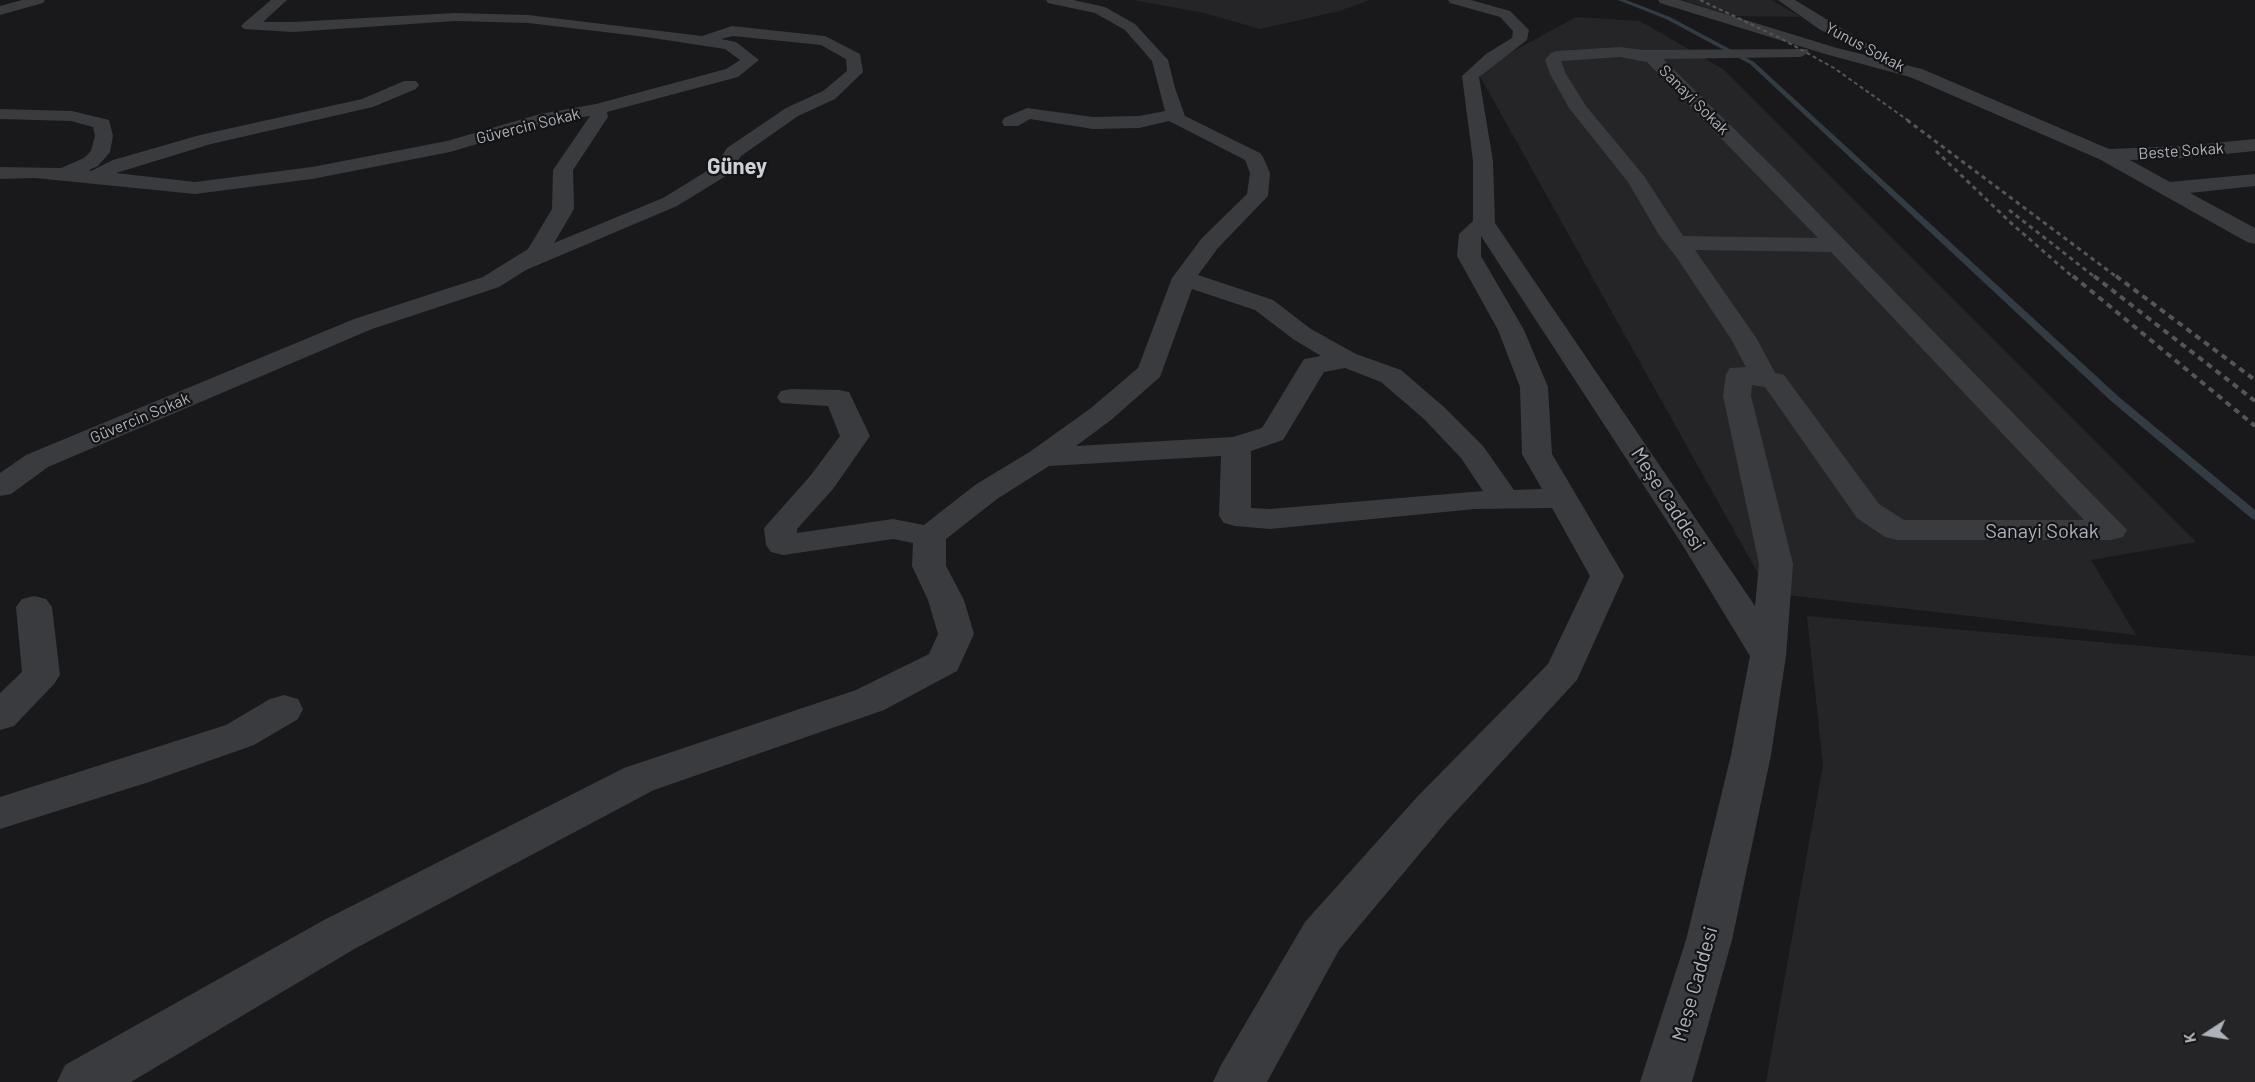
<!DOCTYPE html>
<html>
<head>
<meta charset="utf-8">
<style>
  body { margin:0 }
  #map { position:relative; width:2255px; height:1082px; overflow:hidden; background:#19191b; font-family:Barlow,sans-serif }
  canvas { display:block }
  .north { position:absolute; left:2177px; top:1004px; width:60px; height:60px; -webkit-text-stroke:4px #141416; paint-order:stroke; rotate:258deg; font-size:16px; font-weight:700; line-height:24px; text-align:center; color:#adb1b9 }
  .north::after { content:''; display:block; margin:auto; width:21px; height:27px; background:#adb1b9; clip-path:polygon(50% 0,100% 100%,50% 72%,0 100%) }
</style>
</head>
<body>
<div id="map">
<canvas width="2255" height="1082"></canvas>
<div class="north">K</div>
</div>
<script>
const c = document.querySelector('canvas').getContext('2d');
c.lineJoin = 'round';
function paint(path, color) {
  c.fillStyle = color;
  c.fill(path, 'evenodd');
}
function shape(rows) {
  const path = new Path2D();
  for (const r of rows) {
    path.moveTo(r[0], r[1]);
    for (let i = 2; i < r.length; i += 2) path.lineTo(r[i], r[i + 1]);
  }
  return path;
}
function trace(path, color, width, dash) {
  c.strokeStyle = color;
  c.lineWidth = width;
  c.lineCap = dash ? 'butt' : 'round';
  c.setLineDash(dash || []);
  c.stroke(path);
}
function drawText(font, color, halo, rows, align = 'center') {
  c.font = font + ' Barlow,sans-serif';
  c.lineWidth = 4.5;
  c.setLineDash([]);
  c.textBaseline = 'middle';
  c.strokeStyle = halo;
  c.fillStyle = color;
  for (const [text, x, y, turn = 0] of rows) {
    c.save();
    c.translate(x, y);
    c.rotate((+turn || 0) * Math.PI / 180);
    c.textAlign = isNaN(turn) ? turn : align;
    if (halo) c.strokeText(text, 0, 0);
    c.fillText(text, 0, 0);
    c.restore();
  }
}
paint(shape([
  [1133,0,1370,0,1339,11,1260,29,1204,13],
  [1683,0,1771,0,1801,17,1734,16],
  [1576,17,1640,21,1723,69,2196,542,2091,560,2136,635,1769,593,1477,71],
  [1807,616,2255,656,2255,1082,1766,1082,1823,765]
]), '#252528');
paint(shape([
  [1618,0,1626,0,1670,17,1754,62,2119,397,2255,510,2255,520,2251,518,2111,401,1750,64,1666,19,1618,0]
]), '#343c43');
paint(shape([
  [22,0,45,0,43,3,0,15,0,6,22,0],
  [271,0,287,0,263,22,293,22,455,13,528,15,702,36,732,26,825,36,860,54,863,72,835,99,798,116,741,156,729,174,677,206,526,270,499,287,372,329,48,467,11,494,0,496,0,473,26,455,354,319,483,277,528,249,552,209,553,170,590,116,548,123,450,152,312,179,195,194,35,178,0,179,0,167,61,168,84,158,91,151,95,136,93,127,71,121,0,119,0,109,72,111,109,120,113,136,110,152,98,166,89,170,91,171,113,160,200,135,362,99,404,81,416,81,419,85,416,89,373,107,211,144,116,173,195,182,312,167,447,141,540,114,596,104,726,69,740,60,725,49,646,37,528,23,455,21,293,32,244,29,241,26,244,23,271,0],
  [733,36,821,45,846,59,847,71,823,91,786,108,727,148,715,166,663,198,554,243,574,209,573,170,608,117,607,112,738,77,759,60,736,42,721,39,733,36],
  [1046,0,1073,0,1105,7,1135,24,1168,60,1175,88,1185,116,1260,153,1263,157,1270,173,1268,196,1218,248,1198,275,1273,300,1311,329,1356,354,1401,370,1444,407,1483,446,1514,490,1542,489,1522,454,1520,387,1498,330,1457,256,1459,234,1473,221,1473,161,1462,76,1486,54,1512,38,1513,31,1500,17,1450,3,1448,0,1471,0,1510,11,1529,30,1527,40,1479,77,1493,161,1495,223,1755,606,1759,564,1723,396,1726,374,1730,368,1746,367,1731,339,1677,258,1659,235,1628,182,1569,108,1550,74,1545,60,1551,53,1557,51,1620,47,1643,50,1807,49,1809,52,1801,57,1663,59,1778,172,2127,530,2123,537,2111,540,1897,540,1885,537,1857,518,1765,387,1752,385,1751,396,1793,564,1786,656,1771,755,1732,940,1692,1082,1640,1082,1686,940,1731,755,1750,656,1680,541,1481,236,1481,256,1524,330,1548,387,1552,454,1624,576,1577,680,1447,821,1339,950,1267,1082,1213,1082,1221,1065,1305,922,1417,797,1548,664,1590,576,1552,508,1475,509,1270,529,1235,526,1224,523,1219,516,1221,456,1049,466,997,499,946,539,946,566,964,600,974,634,957,671,884,710,654,790,356,948,131,1082,57,1082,65,1065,324,920,624,768,856,690,929,654,938,634,928,600,912,566,913,543,893,539,783,555,771,552,766,545,764,528,811,475,840,436,828,406,781,403,777,397,781,391,791,389,839,390,849,392,870,436,833,489,797,529,797,533,893,519,924,525,975,485,1031,451,1091,408,1138,368,1172,278,1202,238,1247,194,1250,173,1245,160,1169,121,1139,128,1093,129,1030,119,1018,126,1004,126,1002,122,1004,118,1027,108,1093,117,1139,116,1165,111,1152,61,1125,30,1095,13,1048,3,1046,0],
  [1620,57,1647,62,1818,238,1683,236,1644,176,1586,106,1566,74,1561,61,1620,57],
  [1695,250,1831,252,2084,520,1904,520,1879,504,1784,375,1775,373,1757,339,1695,250],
  [1192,289,1255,310,1293,339,1321,356,1304,359,1262,428,1233,437,1076,446,1111,420,1160,377,1192,289],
  [1345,368,1381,382,1424,419,1461,458,1483,491,1270,509,1251,508,1251,451,1283,440,1324,372,1345,368],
  [1658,0,1680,0,1837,48,1922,69,2109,149,2184,146,2255,139,2255,151,2184,158,2130,160,2170,182,2255,174,2255,186,2190,193,2255,228,2255,244,2247,242,2099,159,1910,77,1825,54,1660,3,1658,0],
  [1778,0,1795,0,1869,45,1867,48,1855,48,1819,29,1778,0],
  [34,596,46,599,52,607,60,675,54,684,14,726,0,730,0,693,22,672,16,607,22,599,34,596],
  [284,695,298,699,303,709,298,719,254,745,149,782,0,829,0,797,226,725,270,699,284,695]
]), '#3a3b3f');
trace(shape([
  [1700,0,1780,38,1834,68,1909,121]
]), '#54555a', 2, [4, 3]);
trace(shape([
  [1907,120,2118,278],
  [1936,151,2011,223,2074,278],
  [2009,210,2096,278]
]), '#54555a', 3, [4.5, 4]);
trace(shape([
  [2073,276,2255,426],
  [2094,276,2255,401],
  [2116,276,2255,380]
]), '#54555a', 4, [6, 5]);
drawText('16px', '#adb1b9', '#141416', [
  ["Yunus Sokak",1865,47,28],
  ["Sanayi Sokak",1694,100,45],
  ["Güvercin Sokak",528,126,-14],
  ["Beste Sokak",2181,151,-4],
  ["Güvercin Sokak",140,418,-23]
]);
drawText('20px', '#adb1b9', '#141416', [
  ["Meşe Caddesi",1668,499,57],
  ["Sanayi Sokak",2042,531],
  ["Meşe Caddesi",1695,984,-74]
]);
drawText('bold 22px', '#cdd0d5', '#141416', [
  ["Güney",737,167]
]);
</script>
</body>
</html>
